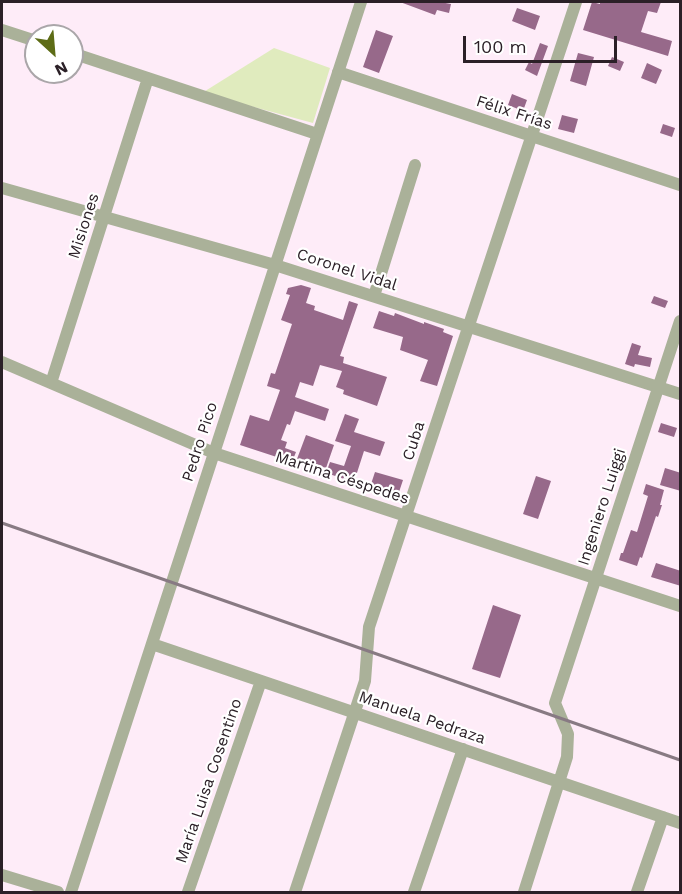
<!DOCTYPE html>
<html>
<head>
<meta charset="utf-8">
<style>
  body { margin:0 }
  #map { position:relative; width:682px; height:894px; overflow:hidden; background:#feecf8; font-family:"Work Sans",sans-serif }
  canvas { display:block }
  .frame { position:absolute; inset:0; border:3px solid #2b2027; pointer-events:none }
  .north { position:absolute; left:24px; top:24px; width:60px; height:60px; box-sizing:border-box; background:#fff; border:2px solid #aaa6a9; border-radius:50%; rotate:154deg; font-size:16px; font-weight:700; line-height:24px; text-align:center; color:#2b2027 }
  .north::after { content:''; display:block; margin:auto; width:21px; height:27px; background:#5d6c16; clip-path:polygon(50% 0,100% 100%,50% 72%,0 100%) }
  .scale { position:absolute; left:463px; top:36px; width:154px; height:27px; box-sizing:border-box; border:3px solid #2b2027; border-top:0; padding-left:8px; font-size:18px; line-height:21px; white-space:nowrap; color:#2b2027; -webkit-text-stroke:4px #fff; paint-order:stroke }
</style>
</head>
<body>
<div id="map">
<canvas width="682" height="894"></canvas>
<div class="frame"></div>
<div class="north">N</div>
<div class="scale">100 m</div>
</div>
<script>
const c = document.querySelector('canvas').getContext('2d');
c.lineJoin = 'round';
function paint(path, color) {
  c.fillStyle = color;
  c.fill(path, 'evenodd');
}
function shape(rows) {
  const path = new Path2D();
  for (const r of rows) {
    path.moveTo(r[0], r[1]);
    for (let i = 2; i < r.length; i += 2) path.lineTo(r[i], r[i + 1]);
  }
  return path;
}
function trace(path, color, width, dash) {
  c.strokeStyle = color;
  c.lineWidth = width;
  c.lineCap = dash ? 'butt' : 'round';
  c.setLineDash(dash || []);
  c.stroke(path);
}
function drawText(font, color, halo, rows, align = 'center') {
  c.font = font + ' "Work Sans",sans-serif';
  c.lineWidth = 4.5;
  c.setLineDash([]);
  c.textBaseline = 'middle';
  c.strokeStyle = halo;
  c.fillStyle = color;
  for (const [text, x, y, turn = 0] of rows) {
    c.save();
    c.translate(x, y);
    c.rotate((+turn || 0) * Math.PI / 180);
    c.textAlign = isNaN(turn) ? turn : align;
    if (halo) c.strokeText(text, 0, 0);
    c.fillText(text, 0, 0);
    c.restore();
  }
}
paint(shape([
  [274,48,330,68,313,123,202,93]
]), '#e0ebbe');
paint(shape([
  [400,2,440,2,451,4,449,13,437,10,435,15],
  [592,2,600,4,600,2,661,2,657,13,648,11,641,32,672,41,668,56,583,30],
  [517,8,540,16,535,30,512,21],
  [376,30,393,36,379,73,363,67],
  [540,43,548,46,537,76,525,70,529,62,532,64],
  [578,53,594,57,586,86,570,81],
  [612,57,624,62,620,71,608,66],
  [647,63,662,70,656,84,641,78],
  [512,94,527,100,523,111,508,105],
  [562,115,578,119,574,133,558,129],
  [663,124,675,128,672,137,660,133],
  [301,285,311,288,306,303,315,306,314,310,343,320,349,301,358,304,340,356,344,357,343,363,387,377,377,406,343,394,344,390,336,387,342,371,320,365,313,386,300,382,295,397,329,409,325,421,295,411,290,425,287,424,281,440,287,442,285,448,296,452,292,462,240,445,250,415,269,421,280,390,267,386,271,373,275,374,292,324,281,320,290,295,286,294,288,288],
  [654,296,668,301,665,308,651,303],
  [379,311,394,316,395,313,424,324,424,322,444,329,443,332,453,336,437,386,420,381,428,360,400,350,403,337,373,328],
  [632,343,641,346,638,355,652,358,650,367,635,364,634,367,625,364],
  [345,414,359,419,354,432,385,442,380,456,364,451,354,482,326,473,330,462,344,466,351,446,335,441],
  [661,423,677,428,674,437,658,432],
  [306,435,334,445,326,468,297,459],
  [665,468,681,473,681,491,660,485],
  [375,472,403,480,398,495,370,487],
  [536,476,551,481,538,519,523,514],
  [646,484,664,490,660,505,662,505,658,517,656,516,642,558,640,557,637,566,619,560,621,553,623,553,631,530,637,532,648,496,643,494],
  [656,563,681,571,681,586,651,577],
  [493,605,521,615,500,678,472,669]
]), '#97698a');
trace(shape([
  [2,30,36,41],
  [72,53,317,134],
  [338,72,680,185],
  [2,188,275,265,680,394],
  [374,296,415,165],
  [2,362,214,453,680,606],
  [51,383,148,78],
  [152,644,680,823],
  [2,875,58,892],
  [71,892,361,2],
  [188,892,261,681],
  [295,892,365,681,369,627,576,2],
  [414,892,463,749],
  [524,892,567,757,568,734,555,703,680,321],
  [637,892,663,817]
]), '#aab199', 12);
trace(shape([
  [2,523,680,760]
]), '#887a83', 3);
drawText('16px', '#2b2027', '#fff', [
  ["Félix Frías",514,113,18],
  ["Misiones",84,226,-72],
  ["Coronel Vidal",347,270,18],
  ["Cuba",414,441,-72],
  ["Pedro Pico",200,442,-72],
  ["Martina Céspedes",342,478,18],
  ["Ingeniero Luiggi",602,507,-72],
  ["Manuela Pedraza",422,718,19],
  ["María Luisa Cosentino",209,781,-71]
]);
</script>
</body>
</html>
